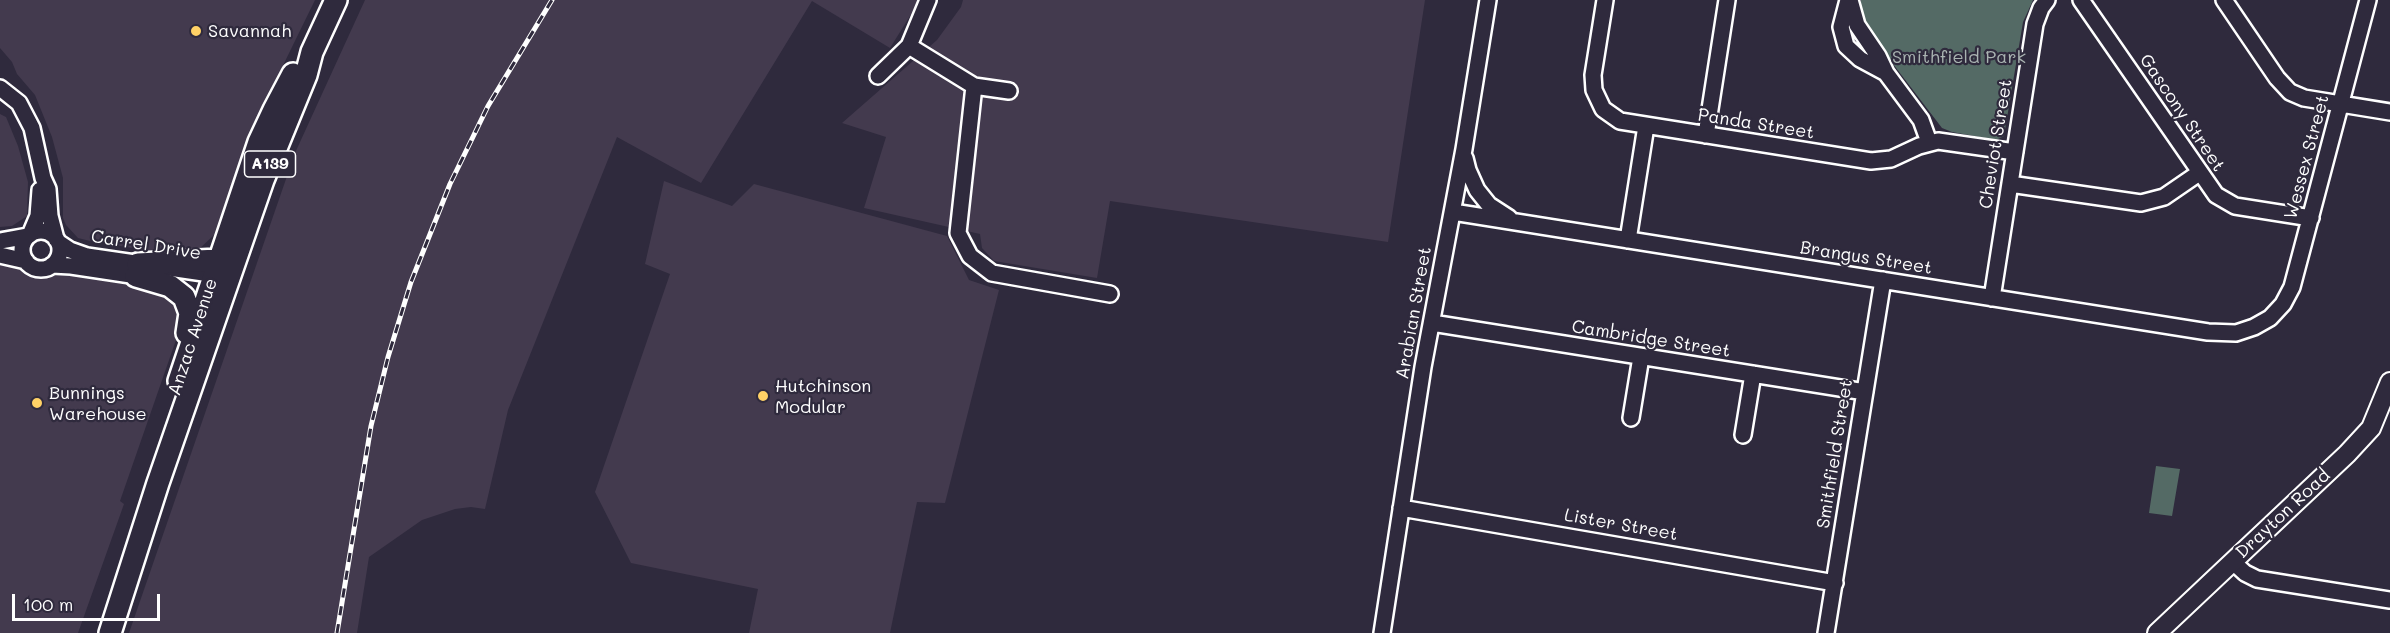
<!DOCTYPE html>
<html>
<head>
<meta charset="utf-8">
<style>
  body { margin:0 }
  #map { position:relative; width:2390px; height:633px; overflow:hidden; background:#2f2a3d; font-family:Mali,sans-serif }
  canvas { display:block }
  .scale { position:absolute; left:12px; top:594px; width:148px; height:27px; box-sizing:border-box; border:3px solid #fff; border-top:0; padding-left:8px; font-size:18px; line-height:21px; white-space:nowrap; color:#fff; -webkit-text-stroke:4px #2f2a3d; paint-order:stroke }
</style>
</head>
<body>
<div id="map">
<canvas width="2390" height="633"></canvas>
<div class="scale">100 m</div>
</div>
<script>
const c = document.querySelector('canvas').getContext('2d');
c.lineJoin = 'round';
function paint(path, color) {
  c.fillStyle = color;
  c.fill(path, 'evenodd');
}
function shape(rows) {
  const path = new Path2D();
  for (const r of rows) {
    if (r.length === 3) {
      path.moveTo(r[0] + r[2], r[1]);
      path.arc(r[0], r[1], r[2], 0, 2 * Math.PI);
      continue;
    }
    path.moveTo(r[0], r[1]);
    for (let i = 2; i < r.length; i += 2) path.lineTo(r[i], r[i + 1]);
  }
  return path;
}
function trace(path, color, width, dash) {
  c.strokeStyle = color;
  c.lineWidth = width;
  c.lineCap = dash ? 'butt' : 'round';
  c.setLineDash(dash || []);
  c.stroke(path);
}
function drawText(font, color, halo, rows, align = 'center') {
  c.font = font + ' Mali,sans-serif';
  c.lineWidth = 4.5;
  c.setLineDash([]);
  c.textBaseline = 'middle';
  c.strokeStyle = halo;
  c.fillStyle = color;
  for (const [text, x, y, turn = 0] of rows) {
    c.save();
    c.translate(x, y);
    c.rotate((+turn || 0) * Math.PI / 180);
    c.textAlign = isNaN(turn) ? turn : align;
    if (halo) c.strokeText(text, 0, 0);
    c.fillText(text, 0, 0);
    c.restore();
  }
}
paint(shape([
  [0,0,315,0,248,137,214,235,198,250,146,250,94,242,78,238,66,225,63,218,63,178,52,137,35,95,17,74,12,62,0,48],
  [365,0,920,0,890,48,812,1,701,183,617,137,508,410,485,509,471,507,455,509,422,520,369,557,357,633,129,633,295,153],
  [963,0,1425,0,1388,242,1110,201,1097,278,994,261,982,248,980,234,864,208,886,137,842,123,937,40,961,7],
  [0,114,6,117,18,146,28,182,27,216,12,226,0,227],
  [664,181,732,206,754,184,947,236,969,280,999,290,945,503,917,502,890,633,749,633,758,589,631,563,595,492,670,274,645,264],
  [0,263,141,287,164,293,175,303,178,316,176,340,120,501,124,504,78,633,0,633]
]), '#433a4e');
paint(shape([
  [1861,0,2033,0,2023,22,2004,136,1996,140,1952,132,1942,128,1867,30,1860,13],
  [2156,466,2180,469,2172,516,2149,513]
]), '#546a65');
const minor = shape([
  [1605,0,1593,75,1594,90,1603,109,1620,121,1871,161,1891,159,1919,146,1938,141,2015,152],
  [1848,0,1841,27,1846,46,1860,59,1886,73],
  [1850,0,1857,25,1878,56,1886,73,1921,120,1929,142],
  [2081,0,2216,195,2235,206,2311,218],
  [2224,0,2277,78,2290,92,2304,98,2390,112],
  [909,46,974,86,1009,91],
  [878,76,909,46,928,0],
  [974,86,958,233,970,256,992,273,1110,294],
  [0,88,19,103,32,128,43,178,48,189,50,216,56,239],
  [1706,135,1727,0],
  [1465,158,1468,170,1477,190,1489,205,1509,218],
  [2010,184,2141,203,2164,197,2199,173],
  [1453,212,2208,332,2236,333,2254,327,2270,318,2283,304,2292,287,2368,0],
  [41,250,19],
  [30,235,38,216,40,190],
  [1628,240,1646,126],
  [0,241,28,236],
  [58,242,70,250,87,256,224,276],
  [0,255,26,261],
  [52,265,71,266,144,277],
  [1992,298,2035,24,2041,8,2047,0],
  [1432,323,1865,392],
  [1631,418,1641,357],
  [1743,435,1753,374],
  [1401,508,1835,583],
  [2233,562,2245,573,2257,579,2390,600],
  [1382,633,1423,367,1464,149,1488,0],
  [1826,633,1883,280]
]);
const major = shape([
  [2157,633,2347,454,2371,428,2390,382]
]);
const highway = shape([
  [138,264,218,260],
  [136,276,170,286,184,297,190,313,187,333],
  [179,381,259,142,274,110,293,74],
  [110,633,158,483,263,180,306,75,312,52,336,0]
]);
trace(minor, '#fff', 20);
trace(major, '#fff', 22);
trace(highway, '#fff', 26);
trace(minor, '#2f2a3d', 15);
trace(major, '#2f2a3d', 18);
trace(highway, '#2f2a3d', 21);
const rail = shape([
  [337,633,371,426,388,357,411,282,450,184,488,106,552,0]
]);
trace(rail, '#fff', 5);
trace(rail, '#2f2a3d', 3, [9]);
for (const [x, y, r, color] of [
  [196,31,6,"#ffd166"],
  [763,396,6,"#ffd166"],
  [37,403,6,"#ffd166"]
]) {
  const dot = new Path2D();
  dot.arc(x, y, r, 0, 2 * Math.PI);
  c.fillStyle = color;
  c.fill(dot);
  trace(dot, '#2f2a3d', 2);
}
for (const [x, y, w] of [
  [270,164,51]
]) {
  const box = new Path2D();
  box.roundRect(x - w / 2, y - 13, w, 26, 4.5);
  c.fillStyle = '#2f2a3d';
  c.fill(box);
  trace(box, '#fff', 1.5);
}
drawText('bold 16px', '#fff', null, [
  ["A139",270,164]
]);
drawText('18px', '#fff', '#2f2a3d', [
  ["Savannah",208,31],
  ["Hutchinson",775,386],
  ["Modular",775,407],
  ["Bunnings",49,393],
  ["Warehouse",49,414]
], 'left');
drawText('18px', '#aab4b2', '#2f2a3d', [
  ["Smithfield Park",1959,57]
]);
drawText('18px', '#fff', '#2f2a3d', [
  ["Gascony Street",2182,113,56],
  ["Panda Street",1756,124,9],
  ["Cheviot Street",1996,144,-81],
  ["Wessex Street",2307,157,-75],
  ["Carrel Drive",146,245,9],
  ["Brangus Street",1866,258,9],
  ["Arabian Street",1414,313,-80],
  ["Anzac Avenue",193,337,-72],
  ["Cambridge Street",1651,339,9],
  ["Smithfield Street",1835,454,-81],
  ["Drayton Road",2283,514,-43],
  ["Lister Street",1621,525,10]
]);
</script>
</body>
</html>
